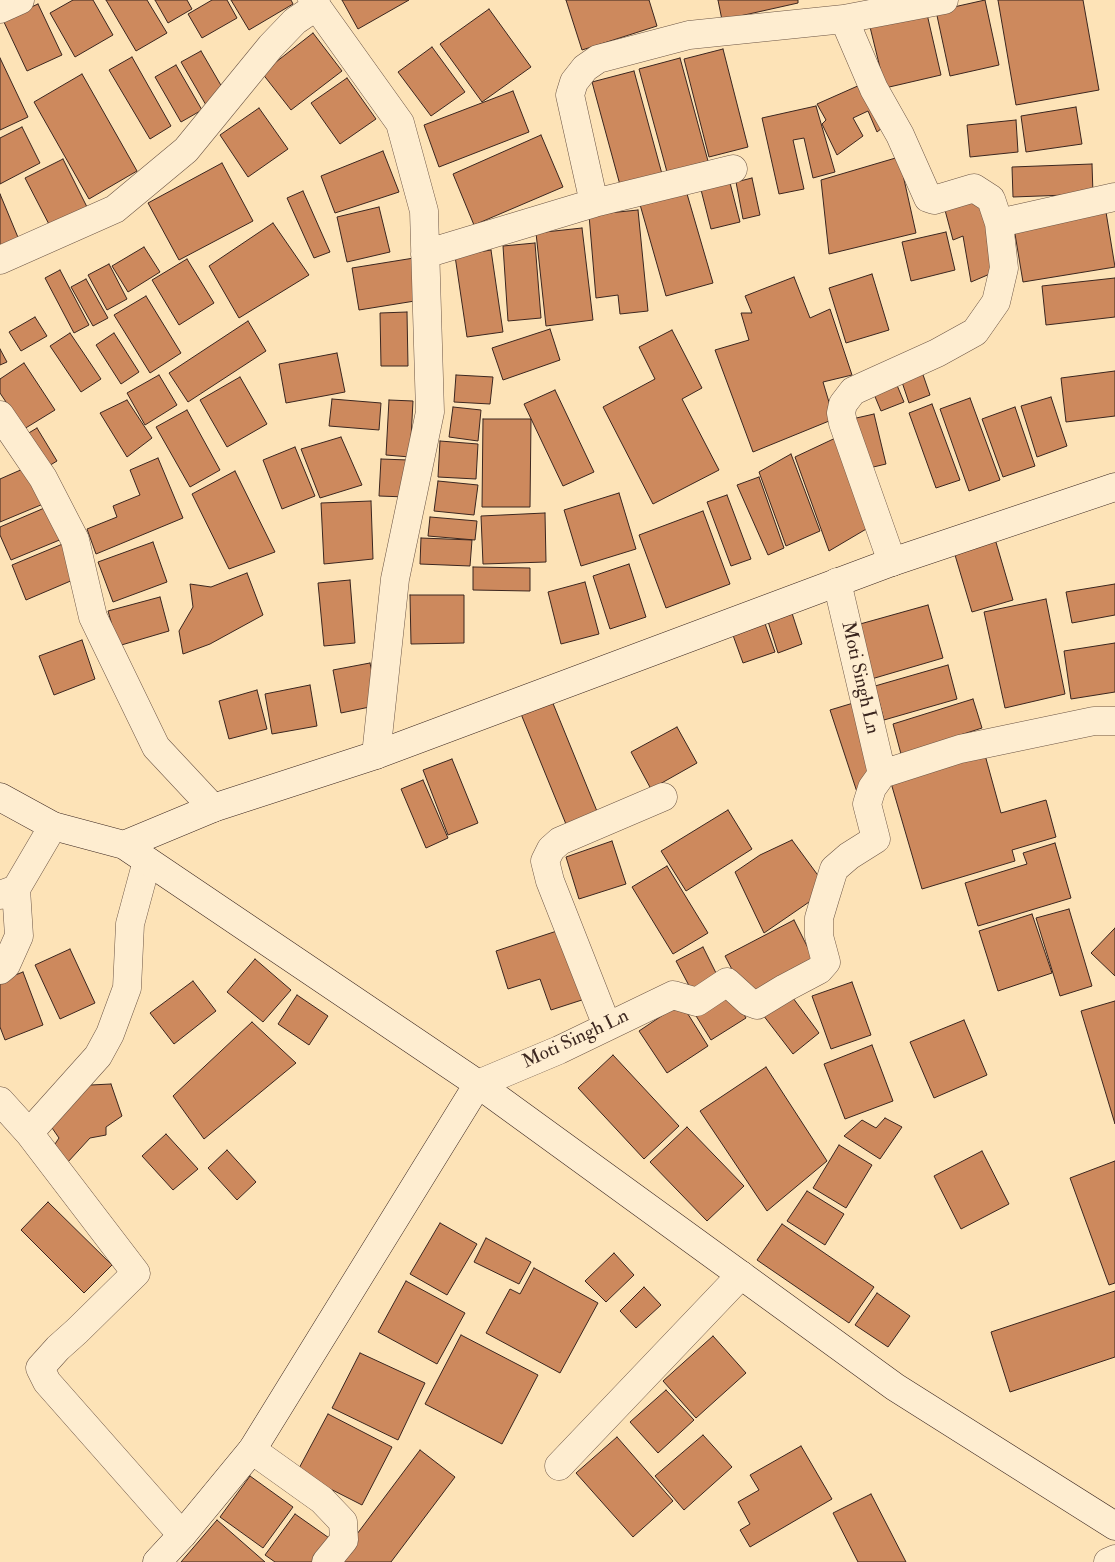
<!DOCTYPE html>
<html>
<head>
<meta charset="utf-8">
<style>
  body { margin:0 }
  canvas { display:block; background:#fde3b7 }
</style>
</head>
<body>
<canvas width="1115" height="1562"></canvas>
<script>
const c = document.querySelector('canvas').getContext('2d');
c.lineJoin = 'round';
function paint(path, color) {
  c.fillStyle = color;
  c.fill(path, 'evenodd');
}
function shape(rows) {
  const path = new Path2D();
  for (const r of rows) {
    path.moveTo(r[0], r[1]);
    for (let i = 2; i < r.length; i += 2) path.lineTo(r[i], r[i + 1]);
  }
  return path;
}
function trace(path, color, width, dash) {
  c.strokeStyle = color;
  c.lineWidth = width;
  c.lineCap = dash ? 'butt' : 'round';
  c.setLineDash(dash || []);
  c.stroke(path);
}
function drawText(font, color, halo, rows, align = 'center') {
  c.font = font + ' "IM FELL Double Pica",serif';
  c.lineWidth = 4;
  c.setLineDash([]);
  c.textBaseline = 'middle';
  c.strokeStyle = halo;
  c.fillStyle = color;
  for (const [text, x, y, turn = 0] of rows) {
    c.save();
    c.translate(x, y);
    c.rotate((+turn || 0) * Math.PI / 180);
    c.textAlign = isNaN(turn) ? turn : align;
    if (halo) c.strokeText(text, 0, 0);
    c.fillText(text, 0, 0);
    c.restore();
  }
}
const building = shape([
  [73,0,93,0,113,35,75,57,50,13,73,0],
  [106,0,147,0,167,33,136,51,106,0],
  [155,0,187,0,192,9,168,23,155,0],
  [212,0,227,0,237,18,202,38,188,14,212,0],
  [231,0,291,0,293,4,249,30,231,0],
  [342,0,409,0,358,29,342,0],
  [566,0,649,0,657,26,582,50,566,0],
  [718,0,798,0,798,3,722,20,718,0],
  [985,0,999,65,950,76,936,11,985,0],
  [998,0,1083,0,1099,90,1016,105,998,0],
  [38,4,62,55,27,71,3,20,38,4],
  [489,9,531,67,482,102,440,44,489,9],
  [927,14,941,75,885,88,870,27,927,14],
  [313,33,342,71,291,110,262,73,313,33],
  [432,47,465,92,431,116,398,72,432,47],
  [723,49,748,147,709,157,684,59,723,49],
  [201,51,226,94,206,105,181,62,201,51],
  [132,57,171,126,150,139,109,70,132,57],
  [0,58,28,117,0,130,0,58],
  [680,58,708,161,667,172,639,69,680,58],
  [176,65,202,110,181,122,155,77,176,65],
  [634,71,662,174,620,185,592,82,634,71],
  [82,74,137,171,89,199,34,102,82,74],
  [347,78,376,119,340,144,311,103,347,78],
  [869,81,891,121,877,132,868,111,853,118,863,136,837,155,822,124,826,120,817,104,869,81],
  [513,91,529,132,439,167,424,125,513,91],
  [816,106,835,172,813,178,804,138,793,140,804,189,779,194,762,118,816,106],
  [1076,107,1082,144,1026,152,1021,116,1076,107],
  [259,108,288,149,248,177,220,135,259,108],
  [1016,120,1018,152,970,157,967,125,1016,120],
  [22,127,40,163,0,184,0,138,22,127],
  [541,135,563,187,474,225,453,174,541,135],
  [383,151,399,192,335,213,321,176,383,151],
  [899,157,916,233,829,254,821,180,899,157],
  [63,159,90,213,53,232,25,178,63,159],
  [222,163,253,221,179,260,148,203,222,163],
  [1092,164,1093,194,1013,197,1012,167,1092,164],
  [728,175,740,222,711,229,699,182,728,175],
  [752,178,760,215,743,219,736,182,752,178],
  [685,187,713,283,666,296,639,201,685,187],
  [303,191,330,252,314,258,287,198,303,191],
  [0,194,22,247,0,257,0,194],
  [983,195,1004,268,971,282,963,236,953,240,942,199,983,195],
  [379,207,390,252,347,262,337,217,379,207],
  [638,210,648,311,620,314,618,295,596,298,589,215,638,210],
  [1106,212,1115,267,1023,282,1014,228,1106,212],
  [273,223,309,275,239,318,209,266,273,223],
  [582,228,593,320,546,326,536,233,582,228],
  [946,232,955,270,911,281,902,242,946,232],
  [535,243,541,318,508,321,503,246,535,243],
  [144,247,160,272,128,292,112,266,144,247],
  [491,250,503,332,467,337,455,256,491,250],
  [414,258,421,300,359,310,352,268,414,258],
  [187,259,214,303,179,325,152,280,187,259],
  [109,264,127,299,107,310,88,275,109,264],
  [60,270,89,325,74,333,45,278,60,270],
  [872,274,889,330,846,343,829,288,872,274],
  [794,277,810,318,830,309,852,375,823,382,834,419,753,452,715,350,749,340,741,313,752,313,745,296,794,277],
  [1115,278,1115,317,1046,325,1042,286,1115,278],
  [86,279,108,318,93,326,71,287,86,279],
  [146,296,181,353,150,373,114,315,146,296],
  [407,312,408,366,381,366,380,313,407,312],
  [35,317,47,336,21,351,9,332,35,317],
  [248,321,266,351,188,402,169,373,248,321],
  [550,329,560,360,503,380,492,348,550,329],
  [672,330,702,388,682,399,719,470,653,504,603,407,655,379,639,347,672,330],
  [70,333,101,379,81,392,50,346,70,333],
  [114,333,139,372,121,384,96,345,114,333],
  [0,349,7,362,0,365,0,349],
  [337,353,345,392,286,403,279,364,337,353],
  [24,363,55,410,24,429,0,393,0,379,24,363],
  [920,366,930,395,909,403,899,373,920,366],
  [1115,371,1115,416,1066,422,1061,378,1115,371],
  [159,375,177,405,145,425,127,393,159,375],
  [456,375,493,377,490,404,454,402,456,375],
  [240,377,267,424,227,447,200,400,240,377],
  [894,378,904,402,881,411,871,387,894,378],
  [555,390,594,472,563,486,524,404,555,390],
  [1051,397,1067,446,1037,457,1021,406,1051,397],
  [970,398,1000,480,969,491,940,409,970,398],
  [332,399,381,403,379,430,329,426,332,399],
  [127,400,152,438,127,457,100,413,127,400],
  [389,400,413,401,410,457,386,455,389,400],
  [932,404,960,480,936,488,909,413,932,404],
  [453,407,481,410,478,441,449,437,453,407],
  [1015,407,1035,466,1003,477,982,419,1015,407],
  [187,410,220,470,190,487,156,427,187,410],
  [874,414,886,464,865,469,852,419,874,414],
  [483,419,531,419,530,507,482,507,483,419],
  [37,428,57,461,42,470,22,437,37,428],
  [844,434,873,525,829,551,795,457,844,434],
  [341,437,362,485,320,498,301,449,341,437],
  [440,441,478,444,476,479,438,477,440,441],
  [295,447,315,496,282,509,263,460,295,447],
  [791,454,820,531,786,546,759,472,791,454],
  [158,458,183,518,96,554,87,529,117,517,113,506,140,495,130,470,158,458],
  [381,459,408,460,406,497,379,496,381,459],
  [32,465,48,502,0,522,0,479,32,465],
  [235,471,275,552,229,569,192,494,235,471],
  [759,477,784,548,768,555,737,485,759,477],
  [438,481,478,485,474,515,434,511,438,481],
  [619,493,636,549,581,566,564,510,619,493],
  [727,495,751,559,731,566,707,502,727,495],
  [371,501,373,559,324,564,321,503,371,501],
  [49,506,62,539,11,560,0,535,0,527,49,506],
  [703,511,730,584,666,608,639,535,703,511],
  [545,513,546,562,483,564,481,516,545,513],
  [430,517,477,521,475,540,428,536,430,517],
  [993,532,1013,600,972,612,952,545,993,532],
  [421,538,472,540,470,566,420,564,421,538],
  [153,542,167,582,113,602,98,562,153,542],
  [65,543,80,577,26,600,12,565,65,543],
  [629,564,646,617,610,629,593,576,629,564],
  [473,567,530,568,530,591,473,590,473,567],
  [247,573,263,615,210,644,183,654,179,631,193,607,190,584,211,587,247,573],
  [350,580,355,643,324,646,318,583,350,580],
  [585,582,599,634,561,644,548,592,585,582],
  [1115,584,1115,615,1072,623,1066,592,1115,584],
  [410,595,464,595,464,643,411,644,410,595],
  [160,597,169,631,118,646,108,611,160,597],
  [1046,599,1065,694,1005,708,984,612,1046,599],
  [789,604,802,644,778,653,765,612,789,604],
  [928,605,943,658,868,680,853,626,928,605],
  [762,615,775,652,743,663,730,627,762,615],
  [82,640,95,679,54,695,39,656,82,640],
  [1115,643,1115,692,1071,699,1064,651,1115,643],
  [370,663,379,705,341,713,333,670,370,663],
  [948,665,957,699,884,720,875,686,948,665],
  [310,685,317,726,272,734,265,694,310,685],
  [257,690,267,729,229,739,219,701,257,690],
  [973,699,982,728,901,754,893,724,973,699],
  [552,701,601,821,570,834,521,714,552,701],
  [860,701,879,770,857,792,830,710,860,701],
  [677,727,697,763,651,789,631,752,677,727],
  [985,755,1001,813,1046,800,1056,837,1012,850,1015,861,922,889,891,783,985,755],
  [452,759,478,823,448,835,423,770,452,759],
  [423,780,448,838,426,848,401,789,423,780],
  [728,810,752,849,686,891,661,851,728,810],
  [792,840,828,889,764,933,735,872,760,855,792,840],
  [612,841,626,884,579,899,566,857,612,841],
  [1055,843,1071,898,978,926,965,883,1027,864,1023,853,1055,843],
  [667,866,708,933,673,954,632,887,667,866],
  [1069,909,1092,986,1060,996,1036,918,1069,909],
  [1032,914,1052,973,998,991,979,931,1032,914],
  [794,920,817,966,749,1002,725,956,794,920],
  [566,928,588,998,551,1010,540,979,508,989,496,951,566,928],
  [1115,928,1115,976,1091,953,1115,928],
  [703,947,721,983,695,997,676,961,703,947],
  [70,949,95,1003,60,1019,35,965,70,949],
  [255,959,291,990,263,1022,227,992,255,959],
  [23,972,43,1025,5,1040,0,1027,0,981,23,972],
  [193,981,216,1011,174,1044,150,1013,193,981],
  [852,982,871,1035,831,1049,812,996,852,982],
  [729,989,746,1018,711,1040,693,1011,729,989],
  [790,994,819,1033,793,1054,763,1015,790,994],
  [297,995,328,1016,309,1045,278,1024,297,995],
  [1115,1001,1115,1124,1081,1011,1115,1001],
  [681,1003,708,1046,667,1073,639,1031,681,1003],
  [964,1020,987,1075,934,1098,910,1042,964,1020],
  [252,1022,296,1063,204,1139,173,1096,252,1022],
  [872,1045,893,1101,845,1119,824,1064,872,1045],
  [613,1055,679,1126,644,1159,578,1088,613,1055],
  [766,1067,827,1161,767,1211,700,1111,766,1067],
  [111,1084,122,1116,106,1127,106,1135,90,1138,67,1163,55,1144,59,1138,50,1125,91,1085,111,1084],
  [885,1118,902,1127,880,1159,844,1136,862,1120,876,1128,885,1118],
  [687,1127,744,1186,707,1221,650,1162,687,1127],
  [166,1134,198,1169,173,1190,142,1156,166,1134],
  [839,1145,872,1165,846,1208,813,1188,839,1145],
  [227,1150,256,1182,237,1200,208,1168,227,1150],
  [982,1151,1009,1204,961,1229,934,1176,982,1151],
  [1115,1161,1115,1283,1109,1285,1070,1178,1115,1161],
  [807,1191,844,1214,825,1245,787,1221,807,1191],
  [48,1202,112,1265,84,1293,21,1230,48,1202],
  [440,1223,477,1244,447,1295,410,1274,440,1223],
  [782,1224,874,1287,849,1323,757,1260,782,1224],
  [486,1238,531,1262,519,1284,474,1262,486,1238],
  [614,1253,634,1275,606,1302,585,1281,614,1253],
  [534,1268,598,1303,560,1373,486,1333,510,1289,520,1294,534,1268],
  [406,1281,465,1313,437,1364,378,1332,406,1281],
  [644,1287,661,1305,636,1328,620,1311,644,1287],
  [1115,1291,1115,1357,1010,1392,991,1332,1115,1291],
  [877,1293,910,1316,888,1347,855,1325,877,1293],
  [461,1335,538,1375,502,1444,425,1404,461,1335],
  [713,1336,746,1373,696,1418,663,1381,713,1336],
  [360,1353,425,1383,398,1440,332,1408,360,1353],
  [666,1390,694,1420,658,1453,630,1422,666,1390],
  [328,1414,392,1447,362,1505,297,1472,328,1414],
  [703,1435,732,1467,684,1510,655,1476,703,1435],
  [617,1437,673,1501,633,1537,576,1473,617,1437],
  [801,1446,832,1499,750,1547,740,1530,750,1524,738,1502,759,1490,750,1475,801,1446],
  [420,1450,455,1477,391,1562,336,1562,420,1450],
  [250,1476,293,1507,263,1548,220,1517,250,1476],
  [871,1494,906,1562,858,1562,833,1513,871,1494],
  [295,1514,332,1540,315,1562,275,1562,265,1555,295,1514],
  [217,1520,265,1562,181,1562,217,1520]
]);
paint(building, '#cd895d');
trace(building, '#3b261f', 1);
const street = shape([
  [312,0,400,123,424,211,430,412,395,579,376,755],
  [0,9,20,0],
  [594,203,570,95,574,82,585,68,598,59,689,35,844,19],
  [999,223,1115,197],
  [425,254,594,203,733,169],
  [0,260,115,209,186,150,271,46,295,21,317,6],
  [0,415,43,478,75,540,93,617,156,747,213,808],
  [892,562,843,423,841,413,843,404,853,391,937,353,975,332,996,302,1004,268,999,223,991,199,974,188,934,200,928,198,900,135,874,89,844,19,944,0],
  [837,582,882,774],
  [0,895,16,889,53,826],
  [0,970,6,965,19,936,16,889],
  [607,1026,550,881,545,861,551,849,560,841,663,797],
  [478,1084,559,1050,673,995,697,1002,727,982,749,1002,757,1005,785,988,819,970,826,962,819,936,819,918,825,898,834,869,849,856,876,839,867,804,872,788,882,774,960,749,1094,721,1115,721],
  [0,1101,29,1133,136,1273,77,1331,58,1348,40,1368,47,1382,182,1535],
  [29,1133,98,1056,110,1034,127,988,130,924,147,861],
  [252,1450,322,1500,343,1522,344,1540,326,1562],
  [559,1466,741,1275],
  [1108,1562,1115,1559]
]);
const secondary = shape([
  [0,797,53,826,124,845,478,1084,895,1387,1115,1526],
  [124,845,213,808,376,755,892,562,1115,487],
  [157,1562,182,1535,252,1450,478,1084]
]);
trace(street, '#6c5545', 29);
trace(secondary, '#3b261f', 29);
trace(street, '#feedd0', 28);
trace(secondary, '#feedd0', 28);
drawText('19px', '#3b261f', '#feedd0', [
  ["Moti Singh Ln",859,678,77],
  ["Moti Singh Ln",576,1040,-25]
]);
</script>
</body>
</html>
